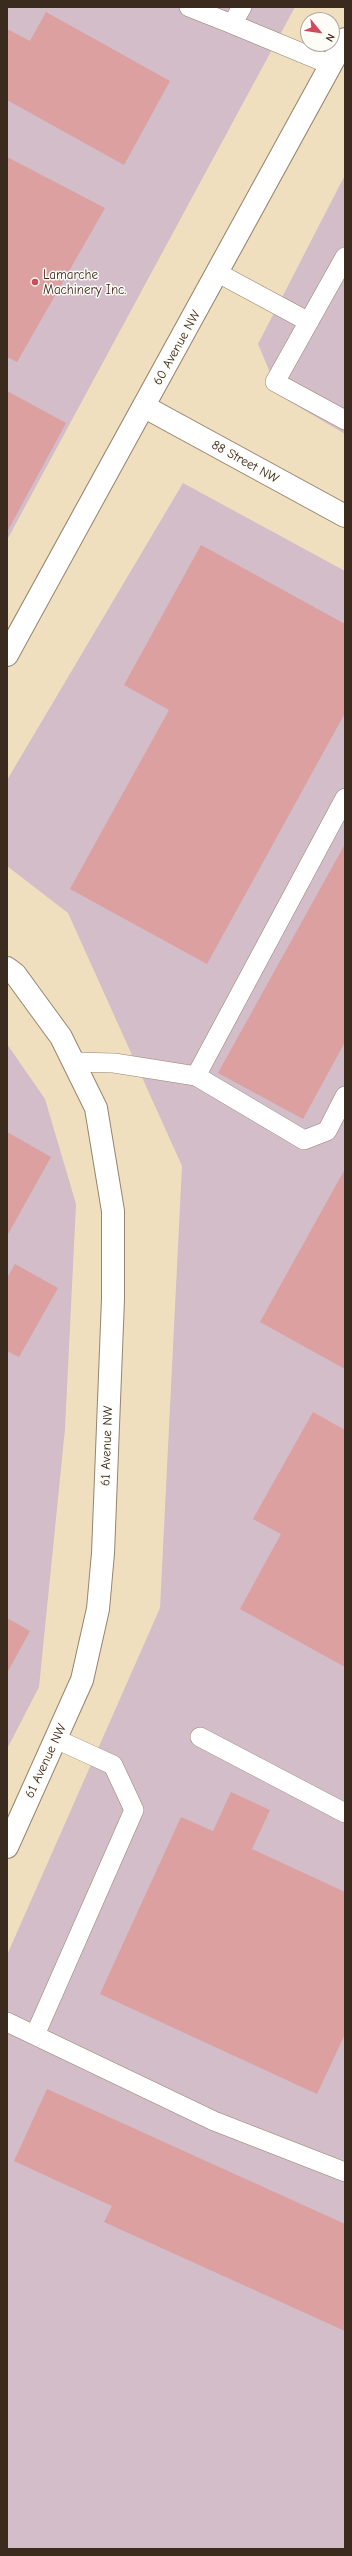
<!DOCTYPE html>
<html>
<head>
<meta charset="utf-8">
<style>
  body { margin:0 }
  #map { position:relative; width:352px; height:2556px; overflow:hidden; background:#f0dfbf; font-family:"Comic Neue",sans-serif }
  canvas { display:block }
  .frame { position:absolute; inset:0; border:8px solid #3b2a1e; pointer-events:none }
  .north { position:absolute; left:300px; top:12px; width:40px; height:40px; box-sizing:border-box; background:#fdfcf7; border:1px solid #afa8a0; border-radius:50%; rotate:119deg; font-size:11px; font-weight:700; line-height:16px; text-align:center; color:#3b2a1e }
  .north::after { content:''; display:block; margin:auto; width:14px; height:18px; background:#d1495b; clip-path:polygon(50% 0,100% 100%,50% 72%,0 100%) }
</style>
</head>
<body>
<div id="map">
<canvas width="352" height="2556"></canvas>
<div class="frame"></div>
<div class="north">N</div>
</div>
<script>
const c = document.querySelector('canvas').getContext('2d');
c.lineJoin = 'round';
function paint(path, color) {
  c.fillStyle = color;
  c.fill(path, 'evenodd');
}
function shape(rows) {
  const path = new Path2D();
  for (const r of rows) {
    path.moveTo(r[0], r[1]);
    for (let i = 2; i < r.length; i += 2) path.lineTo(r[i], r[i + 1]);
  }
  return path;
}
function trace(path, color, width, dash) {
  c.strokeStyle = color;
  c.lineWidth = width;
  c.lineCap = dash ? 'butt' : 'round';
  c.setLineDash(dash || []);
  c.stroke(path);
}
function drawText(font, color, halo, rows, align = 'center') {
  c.font = font + ' "Comic Neue",sans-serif';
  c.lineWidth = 3;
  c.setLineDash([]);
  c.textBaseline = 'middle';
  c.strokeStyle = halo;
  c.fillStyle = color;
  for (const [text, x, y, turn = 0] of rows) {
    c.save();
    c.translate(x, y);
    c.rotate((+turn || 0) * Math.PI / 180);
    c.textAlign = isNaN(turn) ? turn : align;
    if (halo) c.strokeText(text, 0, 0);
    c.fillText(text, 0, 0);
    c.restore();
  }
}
paint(shape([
  [7,7,295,7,7,540],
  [345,175,345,434,280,396,258,344],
  [183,483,345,571,345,2549,7,2549,7,1955,160,1608,182,1166,68,913,7,866,7,780],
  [7,1044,45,1099,76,1204,65,1429,39,1687,7,1749]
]), '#d2bdc8');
paint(shape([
  [46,12,170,81,124,165,7,100,7,29,30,41],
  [7,157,105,208,17,362,7,357],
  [7,391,66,423,7,532],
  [201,545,345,624,345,713,207,964,70,889,169,710,124,685],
  [345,844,345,1042,303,1119,218,1073],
  [7,1132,51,1157,7,1236],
  [345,1169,345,1369,260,1322],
  [15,1264,58,1288,19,1357,7,1351,7,1278],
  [313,1412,345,1430,345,1667,240,1609,281,1534,253,1519],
  [7,1618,30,1631,7,1673],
  [231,1792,270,1810,252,1849,345,1892,345,2034,317,2094,100,1994,181,1817,213,1831],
  [47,2089,345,2224,345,2331,104,2222,112,2206,14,2161]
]), '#dba09f');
const lane = shape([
  [189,7,232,24],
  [242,7,232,24,331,65],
  [345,257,275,382,345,420],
  [218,273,309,322],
  [73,1062,114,1063,196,1076,345,798],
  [196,1076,304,1140,327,1131,345,1096],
  [200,1737,345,1813],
  [7,2022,214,2121,345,2172],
  [35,2035,134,1810,113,1765,56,1739]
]);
const street = shape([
  [145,407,345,516],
  [7,655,345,39]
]);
const secondary = shape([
  [7,968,15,974,61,1037,96,1108,113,1211,113,1299,103,1553,98,1609,82,1680,7,1847]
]);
trace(lane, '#96846e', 20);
trace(street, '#96846e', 24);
trace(secondary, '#96846e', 24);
trace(lane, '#fff', 19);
trace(street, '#fff', 22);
trace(secondary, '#fff', 22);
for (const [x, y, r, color] of [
  [35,282,4,"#d1495b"]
]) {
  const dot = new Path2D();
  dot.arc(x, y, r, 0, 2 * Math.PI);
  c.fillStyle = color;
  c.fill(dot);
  trace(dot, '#fdfcf7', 1.5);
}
drawText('13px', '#3b2a1e', '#fdfcf7', [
  ["Lamarche",43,275],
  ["Machinery Inc.",43,290]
], 'left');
drawText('13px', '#3b2a1e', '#fdfcf7', [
  ["60 Avenue NW",177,348,-61],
  ["88 Street NW",245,462,29],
  ["61 Avenue NW",107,1446,-88],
  ["61 Avenue NW",46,1761,-65]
]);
</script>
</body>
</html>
